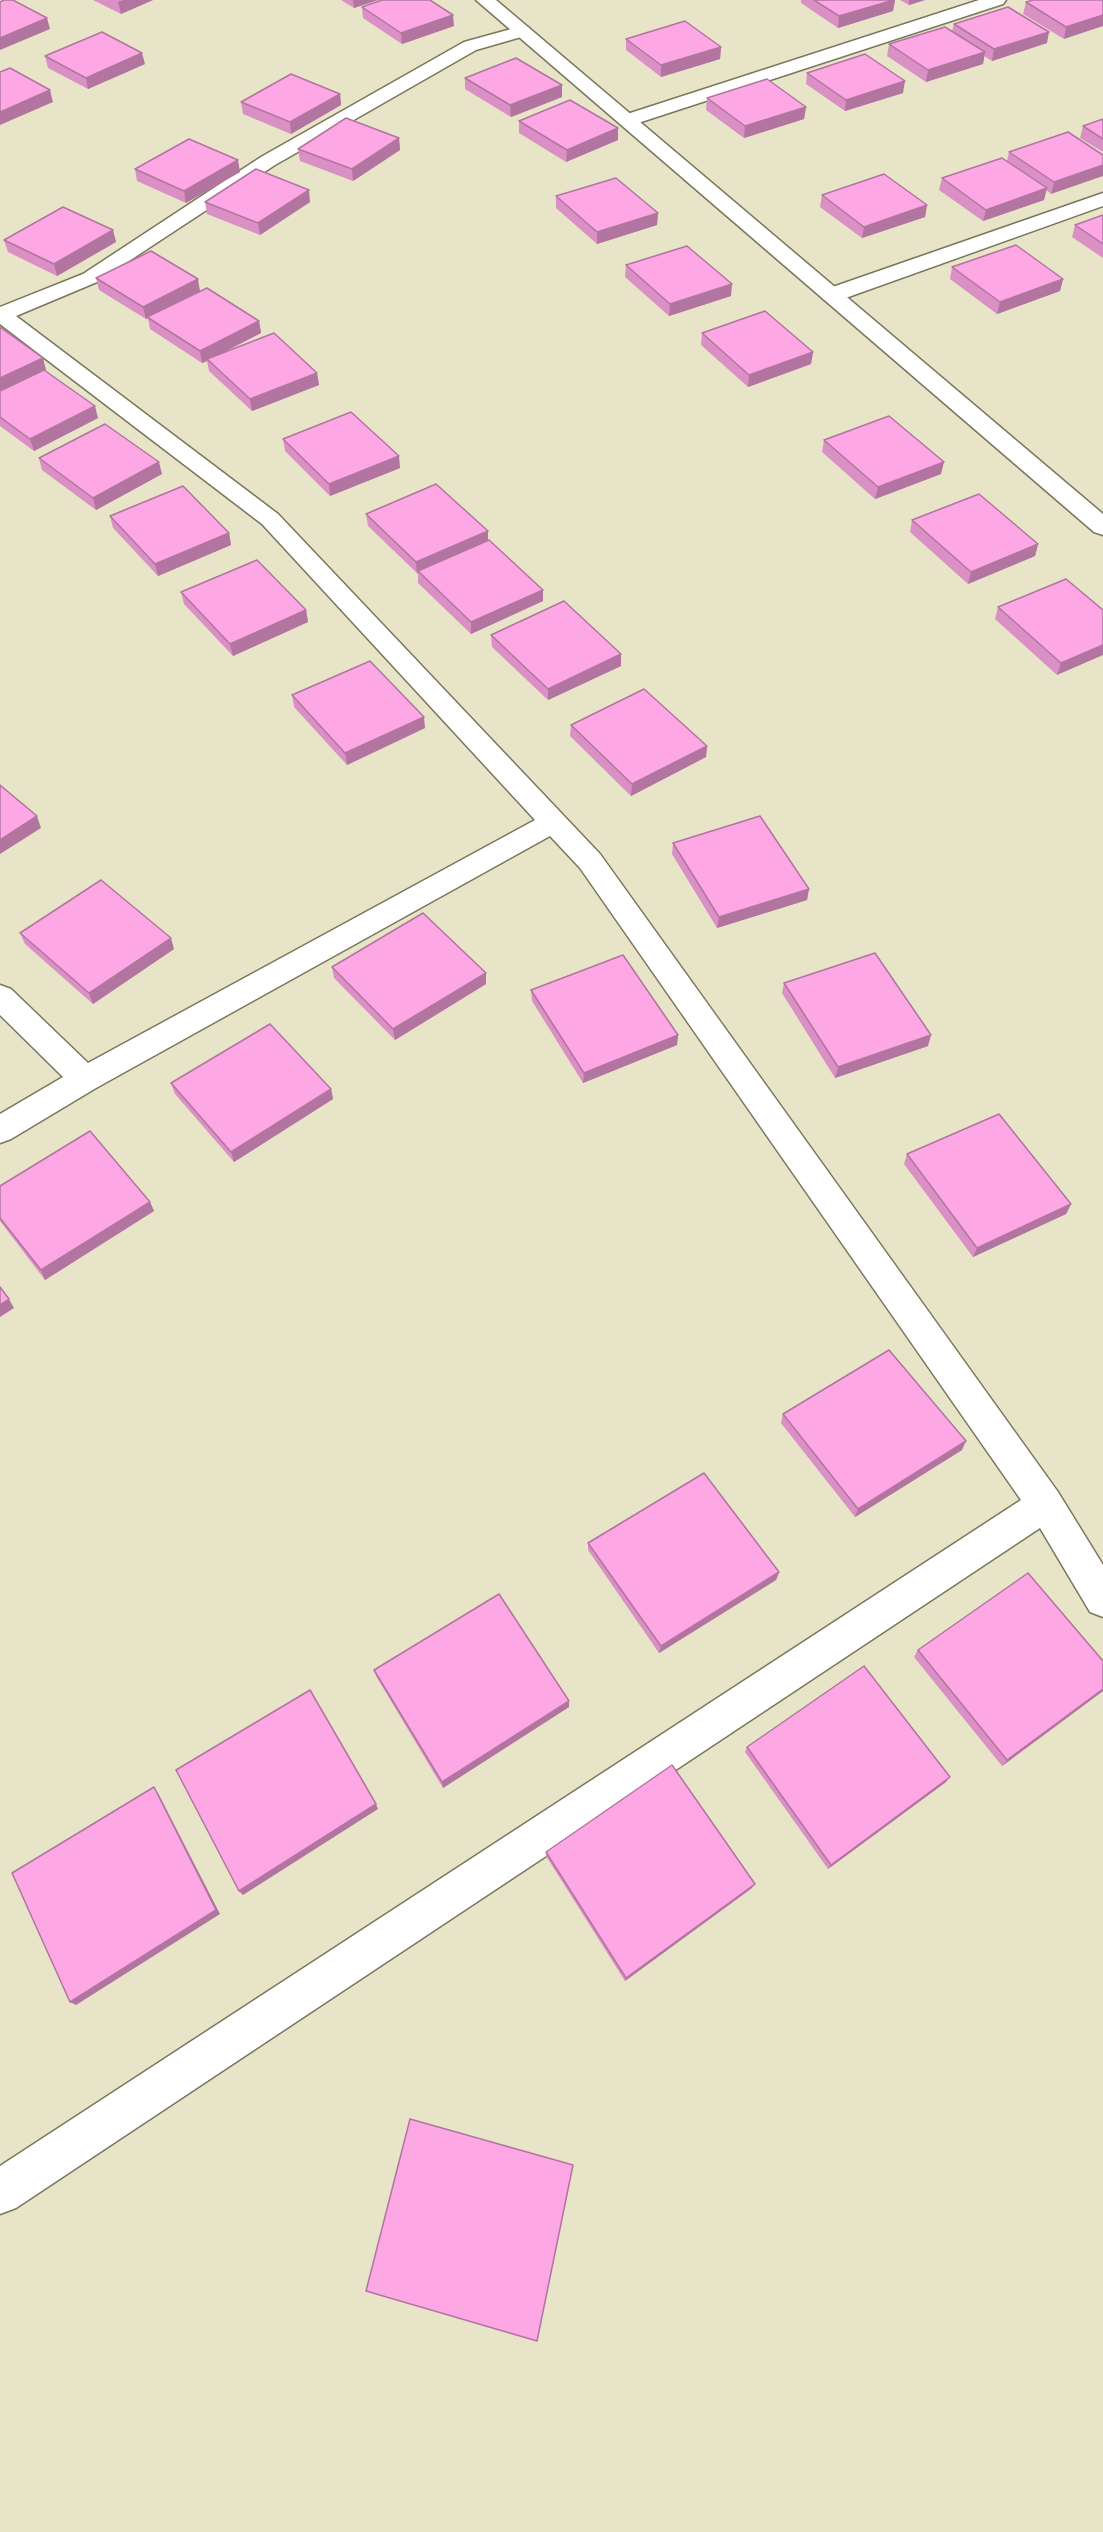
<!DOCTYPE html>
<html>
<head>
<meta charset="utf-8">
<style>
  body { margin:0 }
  canvas { display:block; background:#e8e4c7 }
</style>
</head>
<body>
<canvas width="1103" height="2532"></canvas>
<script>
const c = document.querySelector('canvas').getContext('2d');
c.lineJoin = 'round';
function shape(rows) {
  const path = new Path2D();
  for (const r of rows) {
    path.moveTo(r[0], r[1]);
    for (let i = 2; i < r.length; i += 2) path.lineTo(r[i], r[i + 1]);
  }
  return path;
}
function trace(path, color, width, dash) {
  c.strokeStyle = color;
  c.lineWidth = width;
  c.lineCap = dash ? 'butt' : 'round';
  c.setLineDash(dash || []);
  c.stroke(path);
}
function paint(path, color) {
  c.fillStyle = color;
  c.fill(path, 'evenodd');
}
const minor = shape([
  [979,0,1006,0,1003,4,635,124,628,126,618,120,621,116,979,0],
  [522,26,528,27,531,31,528,35,476,50,275,165,97,282,16,316,278,514,600,854,1058,1492,1103,1565,1103,1617,1090,1612,1040,1528,16,2208,0,2214,0,2166,1021,1500,580,868,550,836,96,1088,11,1139,0,1143,0,1114,63,1077,0,1015,0,985,11,989,88,1063,535,820,262,524,0,324,0,307,83,274,261,157,464,42,522,26],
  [1103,193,1103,206,840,300,824,300,821,295,824,290,1103,193]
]);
const tertiary = shape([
  [476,0,496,0,1103,514,1103,535,1094,532,476,0]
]);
trace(minor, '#7a765c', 3);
trace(tertiary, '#7a765c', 3);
paint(minor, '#fff');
paint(tertiary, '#fff');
paint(shape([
  [93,0,153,0,121,14],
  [341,0,378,0,354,8],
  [801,0,895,0,893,11,838,28,801,3],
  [900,0,925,0,909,5],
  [1103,0,1064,39,1023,14,1026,2],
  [362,7,454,26,402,44,363,18],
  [954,24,1047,43,992,61,984,56,983,64,926,82,887,56,889,44,952,31],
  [626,39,721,47,720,59,661,77,626,50],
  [45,56,145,64,88,89,48,68],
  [807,73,903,93,845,111,806,84],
  [465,78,562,97,511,117,465,89],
  [340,94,341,105,291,134,243,114,241,102],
  [707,98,806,107,804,119,744,138,706,110],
  [1103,119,1103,152,1080,138,1083,126],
  [519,121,618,128,618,140,566,162,519,133],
  [1068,132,1051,194,1046,190,1044,200,983,221,939,190,942,178,1007,161,1009,152],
  [399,138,400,150,353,181,300,161,298,149],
  [135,169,240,172,186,203,137,181],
  [822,195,927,205,925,217,862,238,820,207],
  [556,196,658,213,657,225,597,244,556,208],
  [205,202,310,202,260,235,207,214],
  [1103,215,1103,258,1072,237,1075,225],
  [113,230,116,242,57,276,8,252,4,240],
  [626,265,731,296,669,316,625,277],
  [952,267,1063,279,1060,291,997,314,950,279],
  [96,278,200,291,259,321,261,333,225,352,317,373,319,385,252,411,209,371,207,361,202,363,150,329,148,318,146,319,99,290],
  [0,327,46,370,45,370,98,418,34,451,0,426],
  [702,333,813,352,811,364,748,387,701,345],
  [283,439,400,468,330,496,285,451],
  [824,440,941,474,875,499,822,452],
  [39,458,162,474,96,510,42,470],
  [366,514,488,531,488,540,543,590,543,601,471,634,418,583,418,574,368,526],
  [110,516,229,533,231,545,158,576,113,528],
  [912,520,1038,544,1035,556,968,584,910,532],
  [181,592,306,610,308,622,233,656,184,604],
  [998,607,1103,610,1057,675,995,619],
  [491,635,621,654,621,666,548,700,492,647],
  [292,695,425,728,347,765,294,707],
  [571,725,707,746,706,757,631,796,570,736],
  [673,843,809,889,807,900,717,928,672,854],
  [20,933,174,949,93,1004,25,944],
  [332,967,486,973,486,984,395,1040,334,978],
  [784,983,928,1046,835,1078,782,993],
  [531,990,678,1035,677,1045,583,1083,532,1001],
  [171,1083,331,1089,333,1099,234,1162,175,1094],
  [907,1154,1071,1204,1066,1214,973,1257,904,1164],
  [0,1186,150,1202,154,1211,45,1280,0,1221],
  [783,1414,962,1450,855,1517,781,1423],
  [588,1543,779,1572,776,1580,659,1653,588,1550],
  [918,1650,1103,1661,1103,1691,1002,1766,914,1657],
  [374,1670,569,1707,443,1788,376,1676],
  [747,1747,946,1782,828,1869,745,1752],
  [546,1852,752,1888,625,1981,546,1856]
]), '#da90c4');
paint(shape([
  [124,0,153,0,121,14,118,2],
  [353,0,378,0,354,8],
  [895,0,893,11,838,28,839,16],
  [909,0,925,0,909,5],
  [453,15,454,26,402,44,401,33],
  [1103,15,1103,26,1064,39,1066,27],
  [47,18,50,29,0,50,0,38],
  [1049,32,1047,43,992,61,994,49],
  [721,47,720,59,661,77,661,65],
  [985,52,983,64,926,82,928,70],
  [142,53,145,64,88,89,86,78],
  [905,81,903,93,845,111,846,100],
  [562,85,562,97,511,117,510,105],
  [50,90,53,102,0,125,0,112],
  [340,94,341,105,291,134,290,122],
  [806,107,804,119,744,138,745,126],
  [618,128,618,140,566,162,567,150],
  [399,138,400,150,353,181,352,169],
  [238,160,240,172,186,203,184,191],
  [1103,165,1103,176,1051,194,1054,182],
  [1047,188,1044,200,983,221,986,210],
  [309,190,310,202,260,235,258,223],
  [927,205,925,217,862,238,864,227],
  [658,213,657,225,597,244,597,232],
  [113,230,116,242,57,276,54,264],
  [198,279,200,291,146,319,143,307],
  [1063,279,1060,291,997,314,1000,302],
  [732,284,731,296,669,316,670,304],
  [259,321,261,333,208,360,207,359,207,361,202,363,200,351],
  [813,352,811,364,748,387,749,375],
  [43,358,46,370,0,392,0,378],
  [317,373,319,385,252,411,250,399],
  [95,406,98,418,34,451,30,439],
  [399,456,400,468,330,496,329,484],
  [159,462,162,474,96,510,93,498],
  [944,462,941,474,875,499,878,487],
  [488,531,488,543,418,571,417,574,416,562],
  [229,533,231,545,158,576,155,564],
  [1038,544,1035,556,968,584,971,572],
  [543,590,543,601,471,634,471,622],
  [306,610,308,622,233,656,230,644],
  [1103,645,1103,655,1057,675,1061,663],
  [621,654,621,666,548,700,548,689],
  [424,717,425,728,347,765,345,753],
  [707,746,706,757,631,796,632,784],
  [37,816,41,828,0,854,0,840],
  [809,889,807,900,717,928,719,917],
  [171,938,174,949,93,1004,89,993],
  [486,973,486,984,395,1040,393,1029],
  [678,1035,677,1045,583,1083,584,1073],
  [931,1035,928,1046,835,1078,838,1067],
  [331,1089,333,1099,234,1162,231,1152],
  [150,1202,154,1211,45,1280,41,1270],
  [1071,1204,1066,1214,973,1257,977,1248],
  [9,1299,14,1308,0,1317,0,1305],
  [966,1441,962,1450,855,1517,858,1509],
  [779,1572,776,1580,659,1653,661,1646],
  [1103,1689,1103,1691,1002,1766,1007,1760],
  [569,1701,569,1707,443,1788,442,1782],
  [950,1777,946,1782,828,1869,831,1865],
  [154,1787,158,1793,220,1914,76,2005,70,2002],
  [376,1804,378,1809,243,1895,239,1891],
  [755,1884,752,1888,625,1981,626,1978]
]), '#b175a0');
const building = shape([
  [4,0,13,0,47,18,0,38,0,2,4,0],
  [382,0,430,0,453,15,401,33,362,7,382,0],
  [814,0,894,0,839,16,814,0],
  [1033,0,1103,0,1103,15,1066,27,1026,2,1033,0],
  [1008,7,1049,32,994,49,954,24,1008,7],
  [685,21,721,47,661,65,626,39,685,21],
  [945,27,985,52,928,70,889,44,945,27],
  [102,32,142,53,86,78,45,56,102,32],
  [865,54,905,81,846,100,807,73,865,54],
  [516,58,562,85,510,105,465,78,516,58],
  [10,68,50,90,0,112,0,72,10,68],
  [291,74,340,94,290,122,241,102,291,74],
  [767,79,806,107,745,126,707,98,767,79],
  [570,100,618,128,567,150,519,121,570,100],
  [346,118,399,138,352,169,298,149,346,118],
  [1103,119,1103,139,1083,126,1103,119],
  [1068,132,1103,155,1103,165,1054,182,1009,152,1068,132],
  [189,139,238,160,184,191,135,169,189,139],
  [1002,158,1047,188,986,210,942,178,1002,158],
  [256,169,309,190,258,223,205,202,256,169],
  [884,174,927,205,864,227,822,195,884,174],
  [616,178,658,213,597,232,556,196,616,178],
  [63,207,113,230,54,264,4,240,63,207],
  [1103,215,1103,244,1075,225,1103,215],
  [1016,245,1063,279,1000,302,952,267,1016,245],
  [687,246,732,284,670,304,626,265,687,246],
  [151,251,198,279,143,307,96,278,151,251],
  [207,288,259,321,200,351,147,317,207,288],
  [765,311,813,352,749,375,702,333,765,311],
  [0,327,43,358,0,378,0,327],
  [274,333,317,373,250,399,207,359,274,333],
  [44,370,95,406,30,439,0,417,0,391,44,370],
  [351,412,399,456,329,484,283,439,351,412],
  [889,416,944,462,878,487,824,440,889,416],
  [105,424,159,462,93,498,39,458,105,424],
  [436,484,488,531,416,562,366,514,436,484],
  [183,486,229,533,155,564,110,516,183,486],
  [979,494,1038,544,971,572,912,520,979,494],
  [489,540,543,590,471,622,418,571,489,540],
  [257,560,306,610,230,644,181,592,257,560],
  [1066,579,1103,610,1103,645,1061,663,998,607,1066,579],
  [564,601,621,654,548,689,491,635,564,601],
  [370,661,424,717,345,753,292,695,370,661],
  [644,689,707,746,632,784,571,725,644,689],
  [0,785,37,816,0,840,0,785],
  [760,816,809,889,719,917,673,843,760,816],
  [101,880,171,938,89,993,20,933,101,880],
  [423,913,486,973,393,1029,332,967,423,913],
  [875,953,931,1035,838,1067,784,983,875,953],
  [623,955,678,1035,584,1073,531,990,623,955],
  [270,1024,331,1089,231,1152,171,1083,270,1024],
  [999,1114,1071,1204,977,1248,907,1154,999,1114],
  [90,1131,150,1202,41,1270,0,1218,0,1186,90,1131],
  [0,1287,9,1299,0,1305,0,1287],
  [889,1350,966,1441,858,1509,783,1414,889,1350],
  [704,1473,779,1572,661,1646,588,1543,704,1473],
  [1028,1573,1103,1661,1103,1689,1007,1760,918,1650,1028,1573],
  [499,1594,569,1701,442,1782,374,1670,499,1594],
  [864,1666,950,1777,831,1865,747,1747,864,1666],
  [310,1690,376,1804,239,1891,176,1770,310,1690],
  [672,1765,755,1884,626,1978,546,1852,672,1765],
  [154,1787,216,1910,70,2002,12,1873,154,1787],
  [410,2119,573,2165,537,2341,366,2291,410,2119]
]);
paint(building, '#fda7e4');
trace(building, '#b175a0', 1.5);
</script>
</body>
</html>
